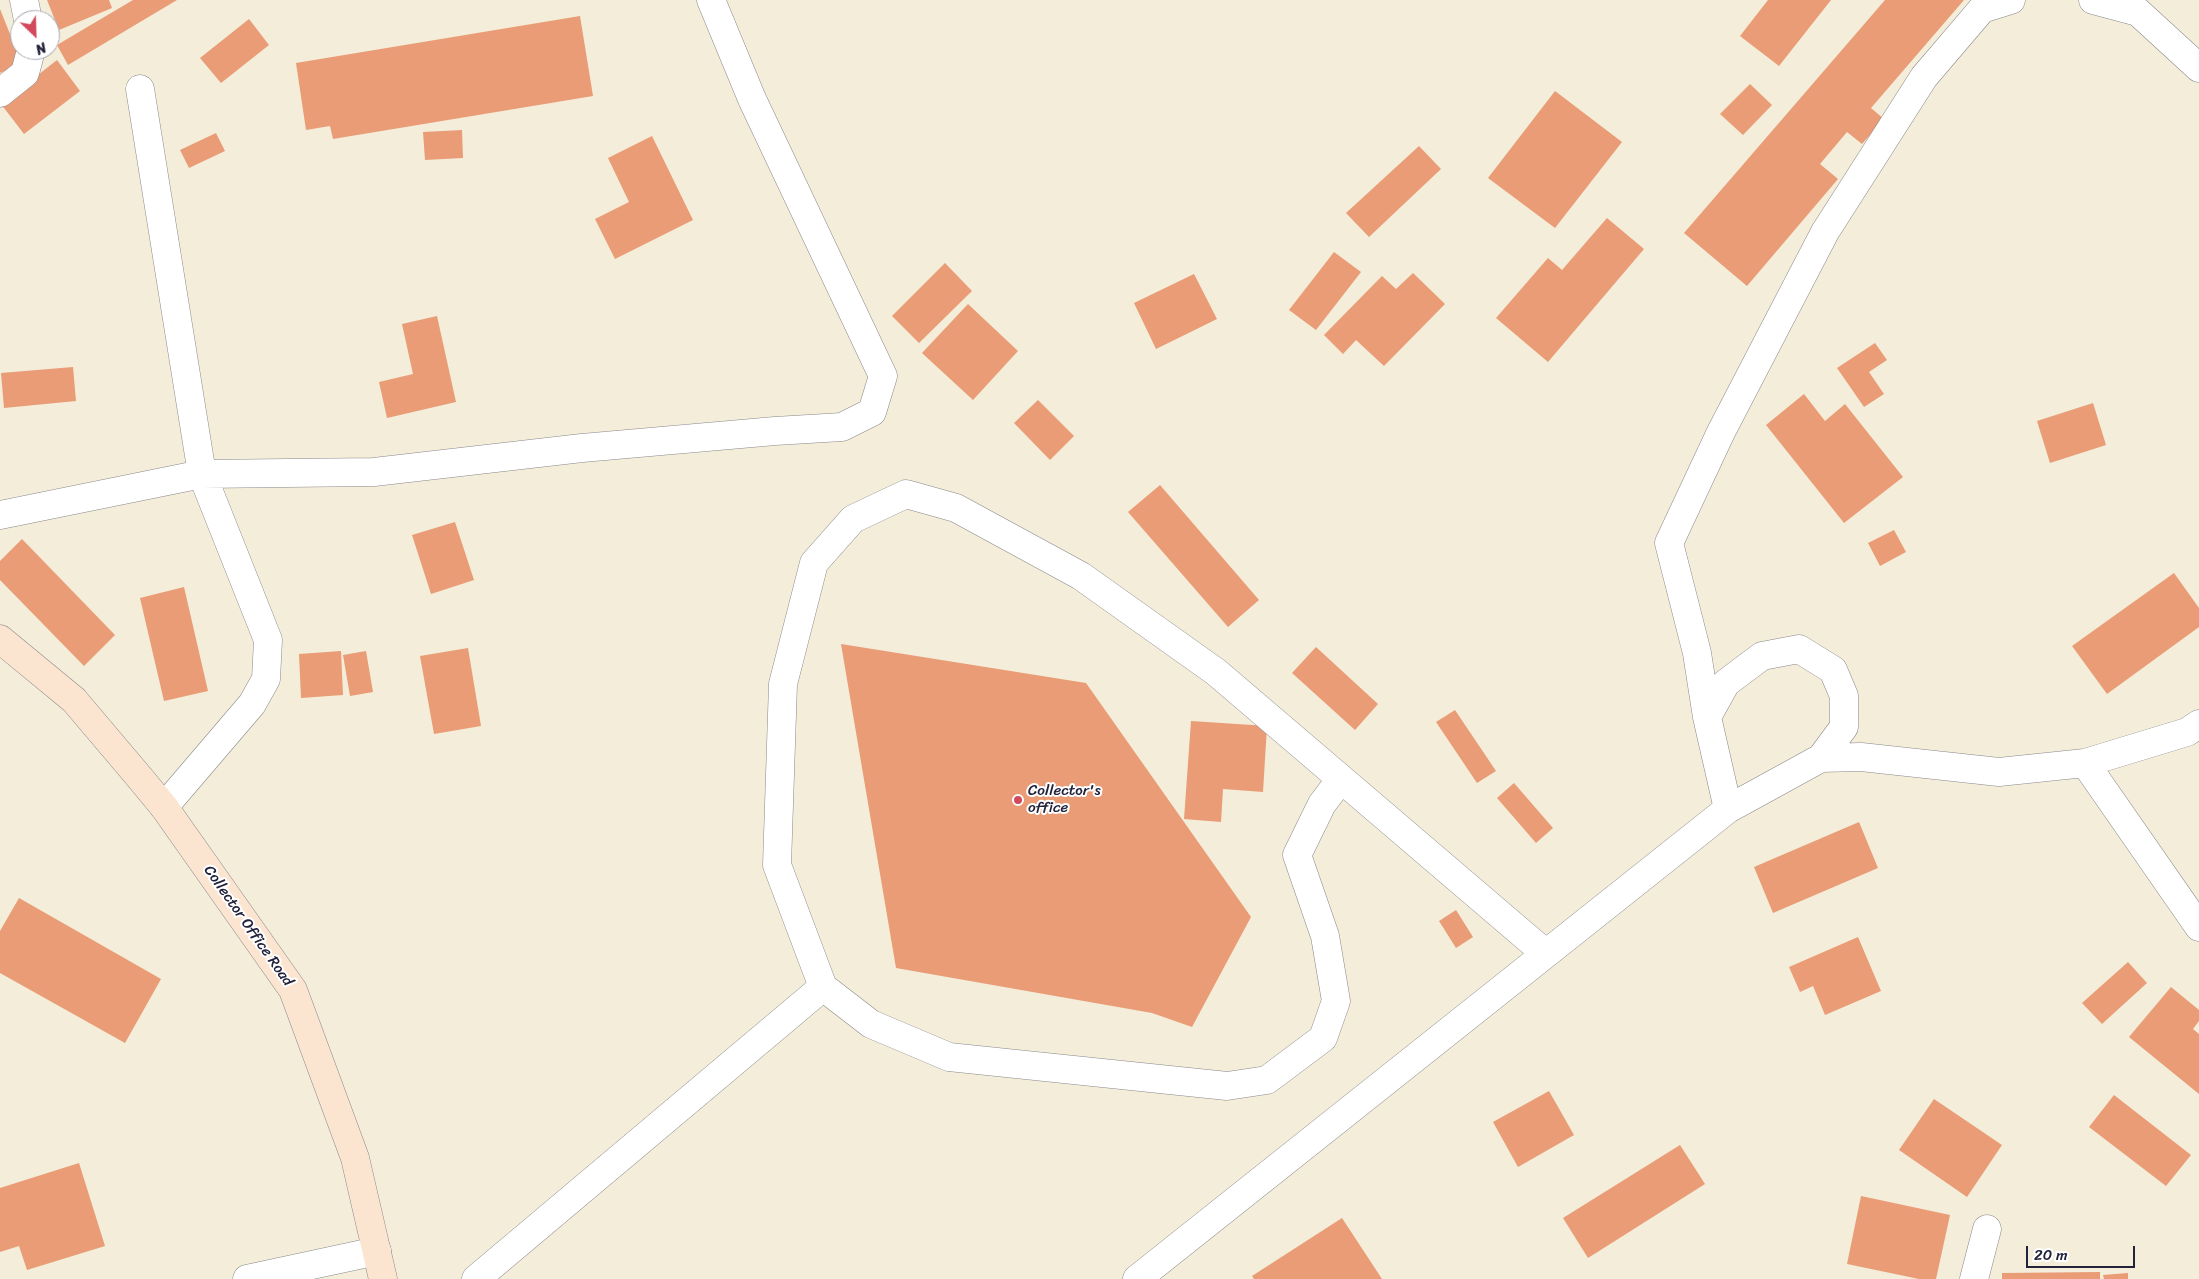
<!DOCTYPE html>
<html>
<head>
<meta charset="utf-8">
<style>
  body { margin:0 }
  #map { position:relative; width:2199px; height:1279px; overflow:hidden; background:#f3edda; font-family:Sriracha,sans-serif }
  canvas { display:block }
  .north { position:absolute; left:10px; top:10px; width:50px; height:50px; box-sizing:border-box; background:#fff; border:1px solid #a7a7b1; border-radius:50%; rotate:156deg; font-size:14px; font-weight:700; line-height:20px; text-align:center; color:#22223b }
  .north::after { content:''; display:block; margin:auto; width:18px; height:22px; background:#d1495b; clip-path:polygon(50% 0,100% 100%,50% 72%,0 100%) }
  .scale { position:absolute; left:2026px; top:1246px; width:109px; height:22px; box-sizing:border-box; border:2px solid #22223b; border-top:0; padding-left:6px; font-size:15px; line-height:18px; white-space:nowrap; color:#22223b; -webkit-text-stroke:4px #fff; paint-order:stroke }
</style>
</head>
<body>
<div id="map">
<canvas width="2199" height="1279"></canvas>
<div class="north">N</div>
<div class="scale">20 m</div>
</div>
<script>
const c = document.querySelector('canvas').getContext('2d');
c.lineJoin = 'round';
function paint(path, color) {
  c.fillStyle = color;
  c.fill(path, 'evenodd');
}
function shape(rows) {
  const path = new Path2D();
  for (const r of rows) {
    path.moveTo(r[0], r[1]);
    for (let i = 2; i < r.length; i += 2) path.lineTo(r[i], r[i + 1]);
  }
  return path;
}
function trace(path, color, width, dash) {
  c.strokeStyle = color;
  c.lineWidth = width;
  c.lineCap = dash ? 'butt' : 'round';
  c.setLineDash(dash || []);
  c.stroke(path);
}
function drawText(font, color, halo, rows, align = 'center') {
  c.font = font + ' Sriracha,sans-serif';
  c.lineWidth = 4;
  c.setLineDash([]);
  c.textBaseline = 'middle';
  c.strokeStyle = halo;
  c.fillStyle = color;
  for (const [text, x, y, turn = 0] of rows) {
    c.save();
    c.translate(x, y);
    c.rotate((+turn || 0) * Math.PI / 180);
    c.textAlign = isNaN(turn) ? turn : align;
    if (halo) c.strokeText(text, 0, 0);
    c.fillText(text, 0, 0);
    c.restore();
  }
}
paint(shape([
  [47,0,109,0,112,8,59,30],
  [133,0,177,0,68,65,57,45],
  [1768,0,1831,0,1779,66,1740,36],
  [1885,0,1964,0,1871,108,1884,119,1862,144,1847,132,1820,164,1838,179,1747,286,1684,233],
  [0,9,22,64,0,73],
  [580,16,593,96,333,139,330,126,306,130,296,63],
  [249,19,269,45,221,83,200,58],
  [57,60,80,91,24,134,1,104],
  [1750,84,1772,105,1743,135,1720,114],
  [1555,91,1622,142,1555,228,1488,178],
  [462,130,463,158,425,160,423,132],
  [216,133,225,151,189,168,180,150],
  [652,136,693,220,615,259,595,219,629,202,608,158],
  [1419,146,1441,169,1369,237,1346,213],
  [1607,218,1644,249,1548,362,1496,318,1548,258,1562,270],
  [1334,252,1361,272,1316,330,1289,310],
  [945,263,972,291,919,343,892,316],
  [1413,273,1445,304,1384,366,1356,340,1343,354,1324,335,1382,276,1396,289],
  [1194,274,1217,319,1156,349,1134,303],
  [968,304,1018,351,973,400,922,353],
  [437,316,456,402,387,418,379,382,413,374,402,324],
  [1875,343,1887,360,1869,372,1884,394,1864,407,1837,368],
  [73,367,76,401,4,408,1,373],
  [1804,394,1825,421,1845,404,1903,477,1844,523,1766,425],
  [1038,400,1074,436,1050,460,1014,423],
  [2093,403,2106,445,2050,463,2037,421],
  [1160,485,1259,600,1228,627,1128,512],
  [455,522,474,580,431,594,412,535],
  [1894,530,1906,552,1880,566,1868,543],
  [22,539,115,635,84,666,0,580,0,561],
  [2174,573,2199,608,2199,627,2107,694,2072,646],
  [184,587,208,691,164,701,140,598],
  [841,644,1086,683,1251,917,1192,1027,1152,1013,896,968],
  [1316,647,1378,704,1355,730,1292,673],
  [468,648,481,726,434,734,420,656],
  [341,651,343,695,301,698,299,654],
  [366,651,373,692,350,696,343,655],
  [1455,710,1496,771,1477,783,1436,722],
  [1191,721,1267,726,1263,792,1223,789,1221,822,1184,819],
  [1514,783,1553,828,1536,843,1497,798],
  [1859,822,1878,868,1773,913,1754,867],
  [19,898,161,979,125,1043,0,973,0,931],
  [1456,910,1473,937,1456,948,1439,921],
  [1858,937,1881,991,1825,1015,1813,986,1800,992,1789,967],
  [2128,962,2147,983,2102,1024,2082,1003],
  [2171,987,2199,1010,2199,1021,2193,1029,2199,1034,2199,1094,2129,1037],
  [1549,1091,1574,1135,1518,1167,1493,1122],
  [2114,1095,2191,1155,2166,1186,2089,1127],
  [1934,1099,2002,1145,1967,1197,1899,1150],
  [1680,1145,1705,1184,1588,1258,1563,1218],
  [79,1163,105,1246,27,1270,19,1246,0,1252,0,1188],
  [1861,1196,1950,1215,1936,1279,1919,1279,1847,1264],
  [1342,1218,1382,1279,1254,1279,1252,1276],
  [2100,1272,2100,1279,2002,1279,2002,1273],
  [2128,1273,2128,1279,2104,1279,2103,1275]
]), '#e99c75');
const street = shape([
  [24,0,28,20],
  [2093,0,2138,12,2199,68],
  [140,89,202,474,268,640,266,679,252,704,164,807],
  [0,93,25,73,31,50],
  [0,515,202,474,374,472,582,448,775,431,842,427,872,412,883,376,752,99,711,0],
  [1707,717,1726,683,1762,656,1799,649,1833,670,1844,696,1844,727,1821,758],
  [2085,763,2199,927],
  [1728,809,1707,717,1697,653,1669,543,1721,432,1825,232,1924,77,1982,9,2011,0],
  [823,987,871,1024,949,1057,1227,1086,1267,1080,1323,1038,1336,1001,1325,936,1297,855,1322,804,1341,779],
  [247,1279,377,1251],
  [476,1279,823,987,777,865,783,684,814,563,853,519,906,494,956,508,1081,576,1216,672,1545,953],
  [1137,1279,1728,809,1821,758,1861,757,1999,772,2085,763,2187,732,2199,724],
  [1974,1279,1987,1229]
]);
const secondary = shape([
  [0,639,74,700,140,778,164,807,293,990,355,1158,383,1279]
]);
trace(street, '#8a888a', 29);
trace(secondary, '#8a888a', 29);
trace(street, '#fff', 28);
trace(secondary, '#fce5d0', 28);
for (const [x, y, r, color] of [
  [1018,800,5,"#d1495b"]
]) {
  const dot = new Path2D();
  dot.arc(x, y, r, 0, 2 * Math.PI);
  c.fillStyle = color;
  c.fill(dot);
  trace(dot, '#fff', 2);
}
drawText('15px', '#22223b', '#fff', [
  ["Collector's",1028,791],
  ["office",1028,808]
], 'left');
drawText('15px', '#22223b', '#fff', [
  ["Collector Office Road",248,926,55]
]);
</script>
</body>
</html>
